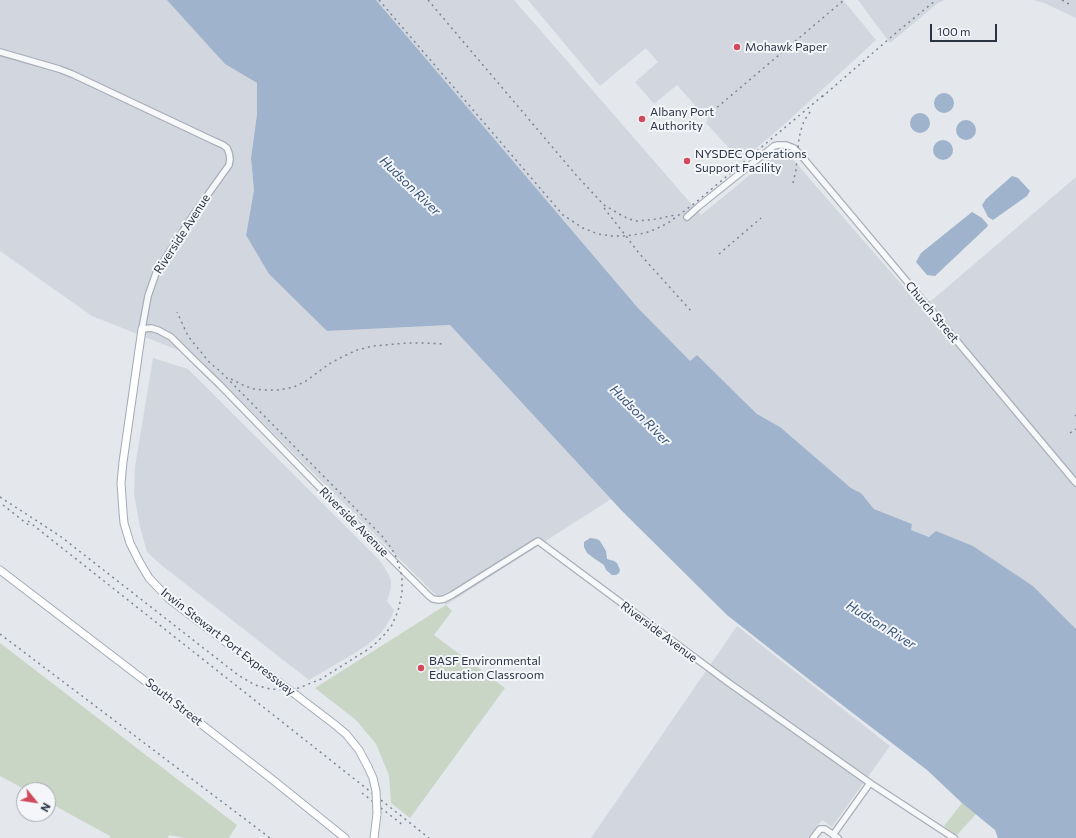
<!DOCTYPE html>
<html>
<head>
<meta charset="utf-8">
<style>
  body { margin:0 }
  #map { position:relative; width:1076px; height:838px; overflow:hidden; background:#e4e7ec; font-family:Commissioner,sans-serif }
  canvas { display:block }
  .north { position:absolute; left:16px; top:782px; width:40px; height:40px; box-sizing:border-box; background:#f4f6f9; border:1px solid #a4a8b1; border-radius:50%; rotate:120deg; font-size:11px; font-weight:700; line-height:16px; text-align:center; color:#2b3445 }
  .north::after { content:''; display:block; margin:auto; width:14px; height:18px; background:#d1495b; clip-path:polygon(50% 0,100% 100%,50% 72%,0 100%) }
  .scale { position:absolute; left:930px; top:24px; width:67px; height:18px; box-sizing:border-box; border:2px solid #2b3445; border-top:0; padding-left:5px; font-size:12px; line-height:14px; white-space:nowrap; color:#2b3445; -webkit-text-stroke:3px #f4f6f9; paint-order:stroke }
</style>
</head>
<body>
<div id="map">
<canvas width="1076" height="838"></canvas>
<div class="north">N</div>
<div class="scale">100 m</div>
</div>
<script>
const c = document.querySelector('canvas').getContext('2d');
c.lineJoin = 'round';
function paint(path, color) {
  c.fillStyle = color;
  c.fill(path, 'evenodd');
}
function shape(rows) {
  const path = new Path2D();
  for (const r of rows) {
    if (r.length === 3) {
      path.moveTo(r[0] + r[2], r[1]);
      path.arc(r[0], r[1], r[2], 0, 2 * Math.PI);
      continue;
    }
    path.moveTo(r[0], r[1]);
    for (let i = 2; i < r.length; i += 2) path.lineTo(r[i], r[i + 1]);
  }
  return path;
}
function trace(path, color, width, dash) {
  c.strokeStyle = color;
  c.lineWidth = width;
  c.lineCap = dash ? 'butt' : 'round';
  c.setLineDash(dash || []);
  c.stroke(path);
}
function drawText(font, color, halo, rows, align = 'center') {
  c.font = font + ' Commissioner,sans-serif';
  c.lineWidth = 4;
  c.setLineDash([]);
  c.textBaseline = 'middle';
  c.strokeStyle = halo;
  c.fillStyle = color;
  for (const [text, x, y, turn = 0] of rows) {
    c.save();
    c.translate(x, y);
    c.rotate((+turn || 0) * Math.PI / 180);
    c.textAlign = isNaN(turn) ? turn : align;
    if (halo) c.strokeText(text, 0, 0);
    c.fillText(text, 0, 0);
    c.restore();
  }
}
paint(shape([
  [0,0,199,0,225,64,257,83,257,114,251,158,254,190,246,234,327,331,450,325,611,499,446,605,198,358,92,316,0,251],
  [376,0,514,0,701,215,783,148,915,300,931,301,1076,177,1076,629,1033,586,973,546,929,537,910,530,912,524,874,509,861,493,851,488,780,427,757,414,697,355,690,362,638,308],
  [528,0,843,0,876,40,787,122,741,161,706,123,708,120,677,85,654,104,635,82,658,62,646,48,600,86],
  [858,0,945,0,938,3,890,43],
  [1034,0,1076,0,1076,18,1044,3],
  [153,358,188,369,381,562,389,575,391,581,391,588,387,601,394,610,392,616,382,632,371,642,355,653,309,680,160,564,147,552,140,527,134,494,135,467],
  [737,626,890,746,832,827,822,820,808,838,591,838]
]), '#d2d6de');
paint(shape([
  [446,605,452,611,434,635,505,688,410,818,391,803,389,775,376,744,356,720,315,688],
  [0,643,237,825,229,838,185,838,169,835,168,838,110,838,110,836,48,802,48,790,26,790,0,776],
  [962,803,976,814,956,836,944,826]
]), '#c9d6c5');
paint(shape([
  [167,0,376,0,638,308,690,361,697,355,757,414,780,427,851,488,861,493,874,509,912,524,911,530,929,537,936,531,973,546,1033,586,1076,629,1076,838,998,838,995,830,962,803,927,770,811,681,727,615,622,511,450,325,327,331,269,274,246,235,254,190,251,158,257,114,257,83,225,64],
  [944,103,10],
  [920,123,10],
  [966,130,10],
  [943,150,10],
  [1012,176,1018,178,1030,191,1027,196,993,220,988,217,982,205,986,199],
  [972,212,982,218,988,225,987,227,935,276,927,275,916,262,921,253],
  [590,538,597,539,600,541,606,551,607,559,614,561,617,563,620,570,619,573,616,575,612,575,606,570,604,565,595,559,587,553,584,547,584,542]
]), '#9fb4cc');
const minor = shape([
  [0,52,59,69,72,74,212,140,223,145,227,148,229,153,230,159,229,165,194,214,156,273,148,296,142,329,151,328,158,330,171,337,190,356,219,384,328,496,429,596,433,599,439,600,444,599,452,595,538,541,729,683,870,783,954,838],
  [687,217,698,207,774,146,778,145,786,145,794,148,805,160,1076,483],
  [833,835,870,783],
  [813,838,820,829,825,829,838,838]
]);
const major = shape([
  [142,329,123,462,121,483,123,512,124,523,130,543,139,561,149,578,169,599,276,680],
  [0,570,187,713,273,780,345,838],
  [296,695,334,724,346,734,359,750,368,767],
  [374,838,377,814]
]);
trace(minor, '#a9aeb7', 8);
trace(major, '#a3abb8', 9);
trace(minor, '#f7f8fa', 5.5);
trace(major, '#fff', 7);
trace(shape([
  [379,0,563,215,583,228,598,234,612,236,626,236,645,233,656,229,668,223,695,203,826,93],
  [428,0,576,175,604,205,621,215,629,219,637,221,657,219,675,215],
  [1062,0,1069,4],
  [822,97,897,32,936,0],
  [708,115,844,0],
  [793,183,796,170,799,138,801,130,804,121,812,109],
  [604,208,626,236,638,252,692,312],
  [719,254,761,218],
  [231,379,245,386,254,389,264,390,279,390,294,387,306,381,329,364,340,358,357,350,373,346,407,343,424,343,445,344],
  [1075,416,1076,415],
  [1070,433,1076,429],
  [0,497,60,536,238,675,255,685,270,689,286,690,299,688,311,683,321,679,367,650,374,645,385,634,392,625,398,611,402,593,402,576,395,554,389,545,382,536,352,505,220,371,210,363,188,336,177,312],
  [3,505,31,527],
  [28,521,429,838],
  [0,634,270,838],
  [362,793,404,826]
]), '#7d8696', 1.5, [2, 4]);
const majorBridge = shape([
  [276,680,296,695],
  [368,767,373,778,376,791,377,814]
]);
trace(majorBridge, '#a3abb8', 9, []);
trace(majorBridge, '#fff', 7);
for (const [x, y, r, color] of [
  [737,47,4,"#d1495b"],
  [642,119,4,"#d1495b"],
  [687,161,4,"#d1495b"],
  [421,668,4,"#d1495b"]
]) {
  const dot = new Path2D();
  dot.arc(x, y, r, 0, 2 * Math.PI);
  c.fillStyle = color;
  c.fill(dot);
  trace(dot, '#f4f6f9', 1.5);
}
drawText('12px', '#2b3445', '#f4f6f9', [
  ["Mohawk Paper",745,47],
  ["Albany Port",650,112],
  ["Authority",650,126],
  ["NYSDEC Operations",695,154],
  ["Support Facility",695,168],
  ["BASF Environmental",429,661],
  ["Education Classroom",429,675]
], 'left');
drawText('12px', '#2b3445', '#f4f6f9', [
  ["Riverside Avenue",182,234,-57],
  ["Church Street",932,312,50],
  ["Riverside Avenue",354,522,45],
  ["Riverside Avenue",659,632,37],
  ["Irwin Stewart Port Expressway",228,642,38],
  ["South Street",174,702,38]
]);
drawText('italic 13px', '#34527a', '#f4f6f9', [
  ["Hudson River",410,186,44],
  ["Hudson River",640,415,45],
  ["Hudson River",881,625,32]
]);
</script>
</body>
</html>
